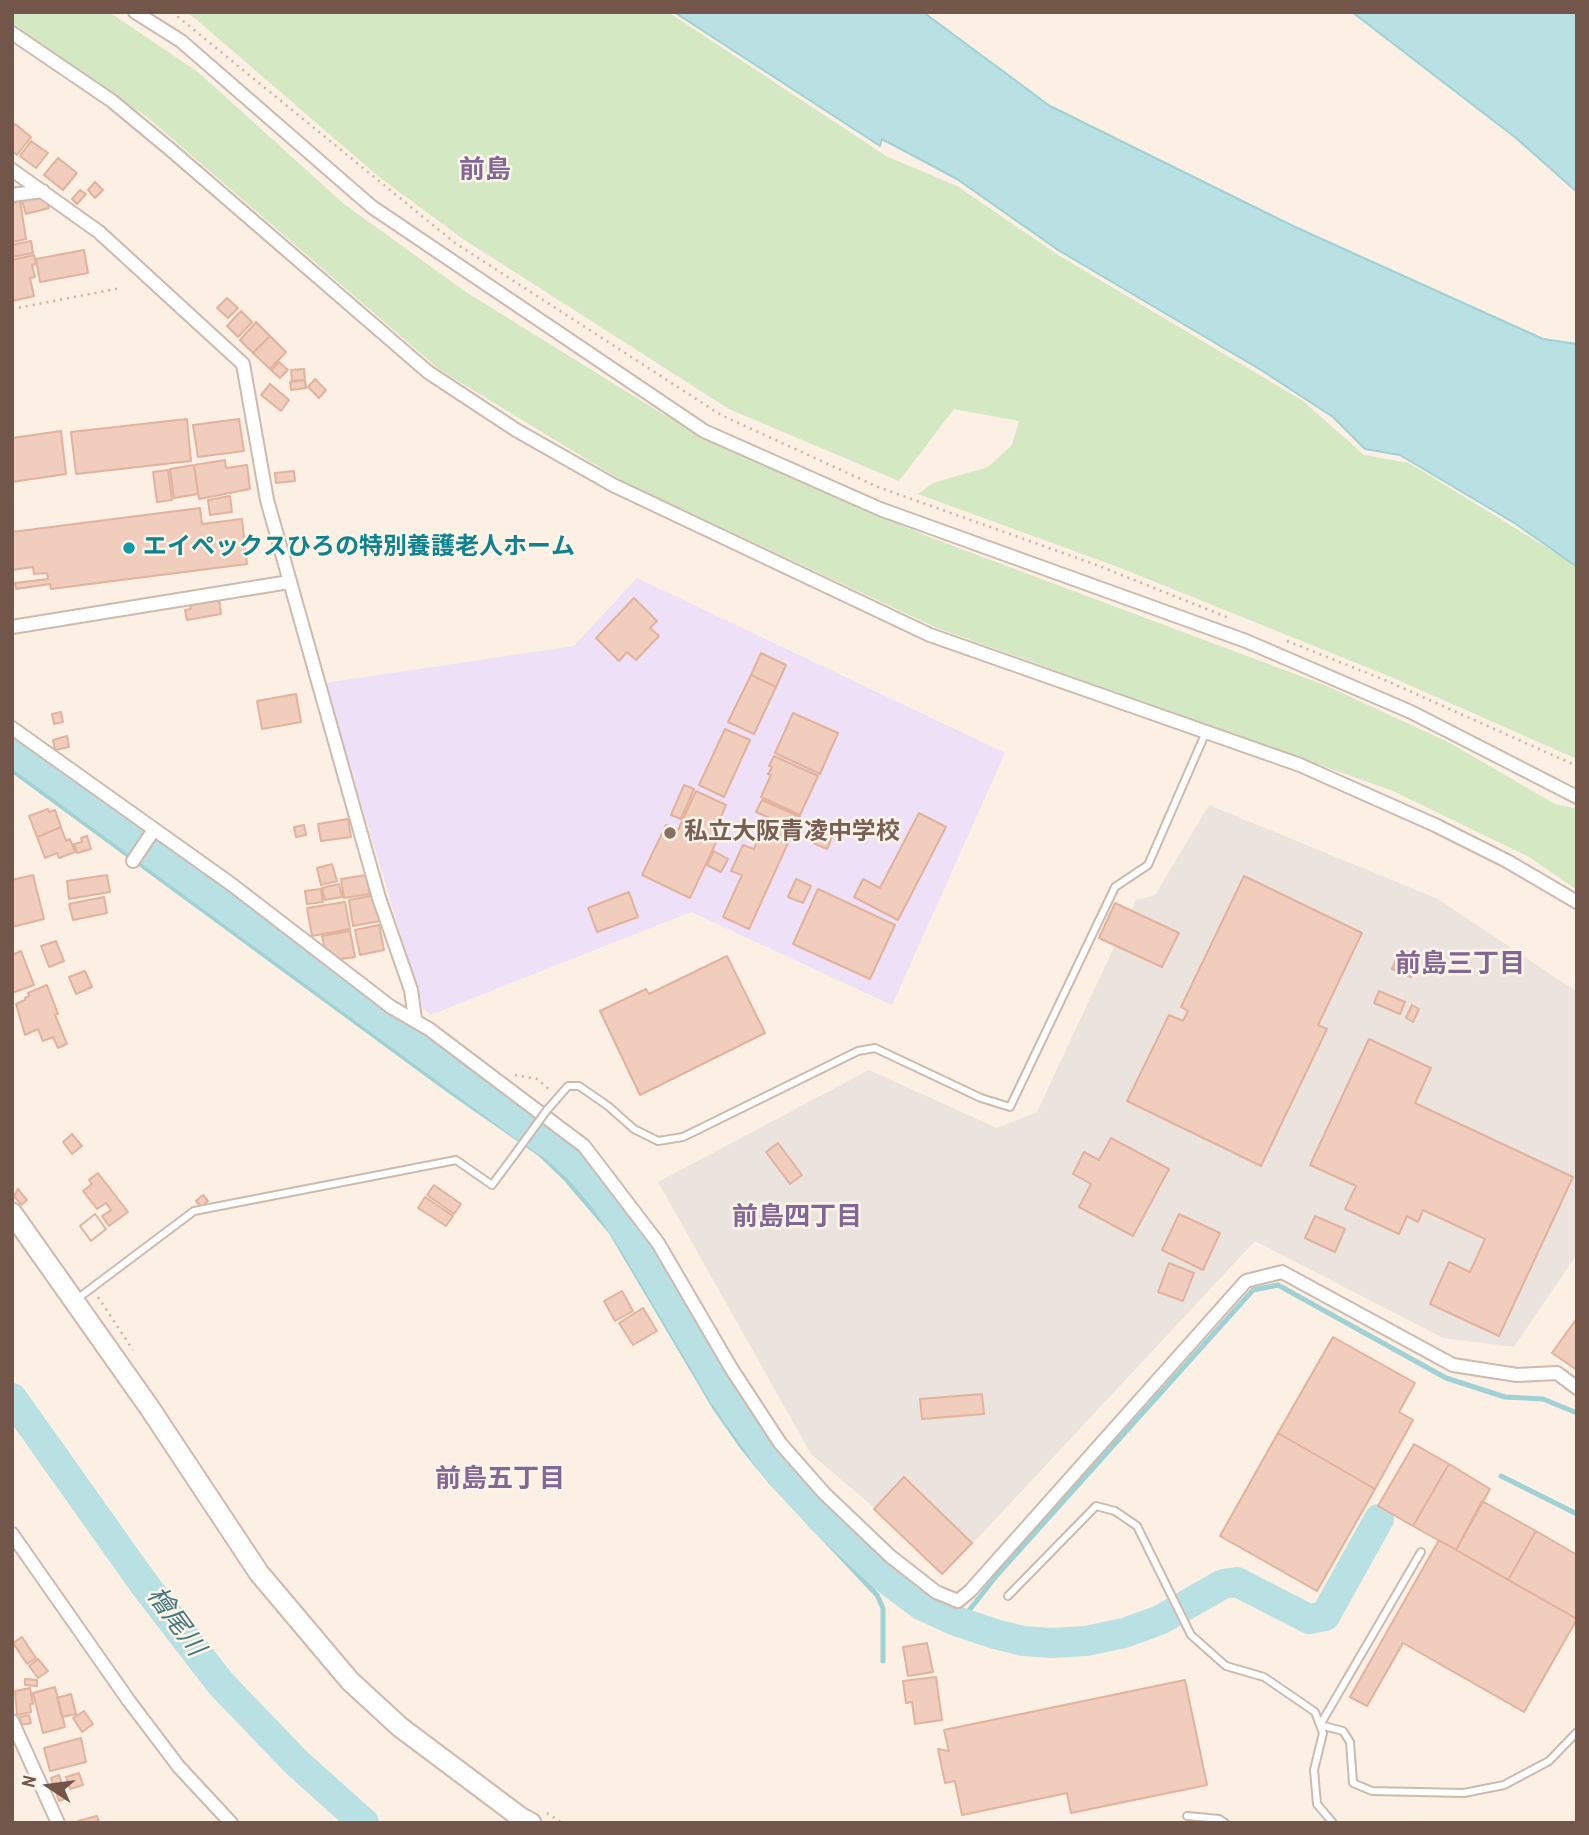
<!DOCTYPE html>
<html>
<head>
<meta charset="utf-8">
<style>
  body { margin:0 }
  #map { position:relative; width:1589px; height:1835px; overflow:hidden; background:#fbf0e3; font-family:"Archivo Narrow",sans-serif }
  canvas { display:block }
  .frame { position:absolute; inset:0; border:14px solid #72564a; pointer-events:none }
  .north { position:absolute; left:14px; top:1751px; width:70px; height:70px; -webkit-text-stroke:5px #fef5e9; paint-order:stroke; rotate:283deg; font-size:19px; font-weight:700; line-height:28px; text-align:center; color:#72564a }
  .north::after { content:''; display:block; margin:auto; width:24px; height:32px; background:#72564a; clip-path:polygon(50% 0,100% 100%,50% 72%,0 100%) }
</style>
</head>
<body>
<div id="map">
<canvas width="1589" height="1835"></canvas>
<div class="frame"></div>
<div class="north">N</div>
</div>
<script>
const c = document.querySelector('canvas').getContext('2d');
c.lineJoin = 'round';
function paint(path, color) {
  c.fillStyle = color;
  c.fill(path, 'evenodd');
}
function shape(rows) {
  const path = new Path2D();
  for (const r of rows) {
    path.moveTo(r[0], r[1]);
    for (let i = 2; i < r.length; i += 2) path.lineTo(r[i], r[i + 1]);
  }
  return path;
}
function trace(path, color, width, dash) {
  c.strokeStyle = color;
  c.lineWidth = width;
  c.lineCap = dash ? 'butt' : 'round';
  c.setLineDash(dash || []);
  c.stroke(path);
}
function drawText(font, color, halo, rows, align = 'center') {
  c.font = font + ' "Archivo Narrow","Noto Sans JP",sans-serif';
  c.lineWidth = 5;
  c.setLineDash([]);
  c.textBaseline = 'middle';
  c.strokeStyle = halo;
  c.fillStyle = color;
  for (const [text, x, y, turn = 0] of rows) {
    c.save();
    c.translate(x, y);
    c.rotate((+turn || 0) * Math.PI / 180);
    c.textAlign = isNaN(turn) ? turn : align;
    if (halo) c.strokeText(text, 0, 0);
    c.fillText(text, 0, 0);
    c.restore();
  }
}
paint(shape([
  [1209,805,1438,899,1577,992,1577,1254,1514,1347,1443,1338,1255,1241,948,1570,811,1454,658,1182,869,1070,997,1128,1037,1112,1136,900,1155,895]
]), '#ebe3de');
paint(shape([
  [637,578,1005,753,892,1005,691,912,430,1015,423,1008,325,683,574,646]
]), '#ede0f7');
paint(shape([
  [12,12,109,12,198,72,344,204,466,292,661,413,777,471,924,535,1327,686,1450,743,1555,804,1577,809,1577,890,1529,857,1393,791,937,628,624,482,440,370,147,117,12,26],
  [186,12,668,12,886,156,957,186,1058,255,1303,401,1364,455,1409,463,1577,566,1577,759,1391,677,1118,567,918,494,933,483,988,467,1012,445,1019,421,954,409,899,481,729,409,463,239,379,177,197,20]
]), '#d4e8c3');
const water = shape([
  [674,12,923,12,1050,106,1293,226,1543,339,1577,344,1577,567,1516,524,1400,455,1365,449,1333,417,1261,370,1058,250,957,179,882,139,880,146,674,12],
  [1352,12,1577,12,1577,192,1516,138,1352,12]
]);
paint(water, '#b9e1e4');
trace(water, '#9fd1d5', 2);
trace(shape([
  [12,770,451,1092,540,1154,565,1178,611,1232,715,1408,743,1448,770,1481,877,1595,883,1608,883,1661],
  [1501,1476,1577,1514],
  [960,1622,997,1575,1253,1290,1278,1285,1446,1378,1505,1397,1543,1399,1577,1413]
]), '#9fd1d5', 5);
trace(shape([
  [12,750,525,1127,555,1147,580,1170,604,1198,636,1246,724,1395,774,1466,821,1518,884,1577,921,1605,956,1621,995,1634,1023,1641,1052,1643,1086,1641,1124,1633,1160,1620,1223,1584,1237,1582,1309,1619,1325,1616,1379,1519],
  [12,1398,144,1584,221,1684,297,1763,364,1823]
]), '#b9e1e4', 30);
const building = shape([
  [15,124,31,137,17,155,12,151,12,129,15,124],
  [31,141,48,153,36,168,20,156,31,141],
  [58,158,77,173,63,190,44,175,58,158],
  [95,182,103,190,95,198,88,190,95,182],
  [80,190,86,194,77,204,72,199,80,190],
  [46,195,49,208,26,214,22,201,46,195],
  [20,201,26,239,12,242,12,203,20,201],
  [31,241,33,253,12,257,12,245,31,241],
  [84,250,88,273,40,282,36,259,84,250],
  [34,255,36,264,32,265,35,277,30,278,34,296,12,301,12,260,34,255],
  [227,298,238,308,228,318,217,308,227,298],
  [241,311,252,322,238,337,227,326,241,311],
  [256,322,270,336,253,353,240,340,256,322],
  [270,336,286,352,270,369,253,353,270,336],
  [279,362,288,370,280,378,271,370,279,362],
  [304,369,305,380,292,381,291,370,304,369],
  [315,379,326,390,319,398,308,387,315,379],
  [305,380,306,388,291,390,290,382,305,380],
  [270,384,289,400,281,411,261,395,270,384],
  [187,419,191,461,76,474,71,432,187,419],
  [239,419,244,451,198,457,193,425,239,419],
  [61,431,66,474,12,482,12,438,61,431],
  [225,460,226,468,247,465,250,489,199,499,194,465,225,460],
  [194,465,198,494,174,498,170,469,194,465],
  [168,470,172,500,157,502,153,472,168,470],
  [294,471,295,481,276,483,275,473,294,471],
  [230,496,232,512,210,515,208,500,230,496],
  [200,508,202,524,242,519,247,564,51,589,50,584,16,589,15,583,48,579,47,573,34,574,33,567,12,570,12,532,200,508],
  [634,598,657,621,650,628,659,636,636,660,627,652,619,661,596,638,634,598],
  [219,599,221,614,187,620,185,610,191,609,190,604,219,599],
  [761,653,786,665,776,687,751,675,761,653],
  [751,675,776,687,754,734,728,722,751,675],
  [296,694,301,722,262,729,257,701,296,694],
  [61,712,63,722,54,724,52,714,61,712],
  [793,713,838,733,820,774,775,753,793,713],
  [725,729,750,740,724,797,699,785,725,729],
  [67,736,69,747,55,750,53,740,67,736],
  [774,756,818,776,800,815,761,797,771,775,768,774,772,767,769,766,774,756],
  [684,785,694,789,681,819,671,815,684,785],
  [696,791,726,805,714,834,719,836,690,898,642,875,666,825,678,830,696,791],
  [762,800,800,817,795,829,756,812,762,800],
  [48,809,49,812,55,810,61,827,37,837,29,816,48,809],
  [919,813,946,827,898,920,854,897,863,879,880,888,919,813],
  [348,819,351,837,321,841,318,824,348,819],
  [767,820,793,832,749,929,723,917,742,875,731,871,743,845,754,849,767,820],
  [821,824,835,830,827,849,813,843,821,824],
  [304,825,306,835,296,837,294,827,304,825],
  [61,827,66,841,70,839,75,852,59,858,57,853,45,858,37,837,61,827],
  [87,836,91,849,77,853,74,844,82,842,81,838,87,836],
  [714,851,728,859,721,872,707,865,714,851],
  [332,864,337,881,321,885,317,868,332,864],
  [33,875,44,919,12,927,12,880,33,875],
  [107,875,110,892,69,899,67,881,107,875],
  [366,875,370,894,344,898,341,879,366,875],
  [1244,876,1362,933,1318,1025,1327,1029,1261,1166,1127,1101,1169,1015,1183,1021,1188,1011,1181,1007,1244,876],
  [796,879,811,886,803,903,788,897,796,879],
  [339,884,342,897,325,900,322,888,339,884],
  [321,889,323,902,307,904,305,891,321,889],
  [818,889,895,925,870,979,793,944,818,889],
  [629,892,638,917,597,932,588,908,629,892],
  [376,895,380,921,353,926,349,900,376,895],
  [104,897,107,913,73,920,69,904,104,897],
  [345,902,350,929,312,936,307,908,345,902],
  [1115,903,1179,933,1162,967,1099,938,1115,903],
  [379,925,384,950,360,955,355,930,379,925],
  [350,931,355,957,341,959,325,950,322,936,350,931],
  [56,941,64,961,49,967,41,946,56,941],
  [1401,949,1420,957,1411,977,1392,969,1401,949],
  [21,951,34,985,12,993,12,955,21,951],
  [727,956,765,1033,640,1095,600,1011,646,989,649,994,727,956],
  [85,971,92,987,76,994,69,977,85,971],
  [47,985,58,1014,55,1015,67,1044,58,1048,53,1037,43,1041,38,1029,25,1035,16,1004,25,1000,25,998,29,996,28,993,47,985],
  [1379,991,1405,1002,1400,1014,1374,1003,1379,991],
  [1412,1005,1419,1009,1413,1022,1406,1018,1412,1005],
  [1369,1039,1431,1068,1415,1103,1573,1177,1499,1336,1430,1304,1449,1262,1470,1272,1485,1239,1423,1210,1418,1222,1407,1216,1399,1234,1345,1209,1356,1186,1310,1165,1369,1039],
  [72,1134,82,1146,72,1154,63,1142,72,1134],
  [1111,1138,1169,1169,1133,1236,1079,1207,1091,1184,1073,1174,1084,1152,1099,1160,1111,1138],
  [778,1143,802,1175,790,1184,766,1152,778,1143],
  [98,1173,128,1212,109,1226,102,1216,111,1210,106,1203,97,1209,83,1191,92,1184,89,1180,98,1173],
  [434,1185,461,1204,454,1214,427,1195,434,1185],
  [18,1189,27,1200,21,1205,14,1196,18,1189],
  [203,1195,208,1201,201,1207,196,1201,203,1195],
  [425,1197,453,1216,446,1226,418,1208,425,1197],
  [95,1214,106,1229,91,1241,80,1226,95,1214],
  [95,1214,106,1229,91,1241,80,1226,95,1214],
  [1179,1214,1220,1233,1203,1270,1162,1250,1179,1214],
  [1315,1216,1345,1229,1335,1252,1305,1238,1315,1216],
  [1169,1263,1194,1273,1183,1301,1158,1292,1169,1263],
  [622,1291,633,1311,615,1321,604,1301,622,1291],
  [643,1308,657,1331,633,1345,619,1323,643,1308],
  [1577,1318,1577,1370,1552,1353,1577,1318],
  [1333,1337,1415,1383,1399,1412,1413,1420,1375,1489,1278,1433,1333,1337],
  [982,1394,984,1414,922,1419,920,1399,982,1394],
  [1278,1433,1375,1489,1317,1591,1220,1536,1278,1433],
  [1414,1444,1449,1464,1413,1526,1378,1506,1414,1444],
  [1449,1464,1490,1489,1456,1550,1413,1526,1449,1464],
  [904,1477,972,1543,942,1574,874,1509,904,1477],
  [1482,1501,1536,1531,1508,1580,1456,1550,1482,1501],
  [1536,1531,1577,1555,1577,1619,1508,1580,1536,1531],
  [1439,1540,1577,1619,1524,1712,1403,1643,1367,1706,1350,1697,1439,1540],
  [22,1637,36,1658,27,1664,13,1643,22,1637],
  [927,1643,933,1672,908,1676,903,1647,927,1643],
  [38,1659,48,1671,38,1678,29,1666,38,1659],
  [936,1677,942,1720,915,1724,912,1702,906,1703,903,1681,936,1677],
  [25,1679,37,1680,37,1686,25,1685,25,1679],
  [1185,1680,1207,1785,1071,1813,1067,1793,962,1815,955,1781,945,1783,938,1749,949,1751,944,1730,1185,1680],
  [55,1687,65,1727,43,1733,33,1693,55,1687],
  [30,1688,33,1704,30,1704,31,1712,17,1715,15,1691,30,1688],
  [71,1694,76,1714,62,1717,57,1698,71,1694],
  [84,1711,93,1724,82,1732,73,1718,84,1711],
  [29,1715,31,1723,21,1725,20,1717,29,1715],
  [81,1738,86,1762,50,1771,44,1748,81,1738],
  [79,1773,83,1785,70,1789,66,1777,79,1773],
  [59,1775,67,1798,59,1801,51,1778,59,1775],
  [97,1816,99,1823,79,1823,78,1821,97,1816]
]);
paint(building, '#f0cdbc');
trace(building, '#e2b29d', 2);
const lane = shape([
  [547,1110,568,1086,579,1086,608,1106,634,1129,658,1141,683,1137,858,1051,875,1048,981,1098,1010,1107,1115,887,1148,865,1206,732],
  [77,1299,194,1211,456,1160,492,1185,515,1154],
  [1421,1552,1320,1725,1343,1731,1350,1742,1353,1783,1372,1791,1464,1793,1504,1785,1549,1761,1577,1732],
  [1008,1596,1096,1506,1115,1511,1137,1526,1191,1635,1226,1666,1264,1677,1315,1712,1323,1733,1314,1770,1317,1804,1333,1823],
  [1187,1816,1219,1819,1225,1823]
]);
const street = shape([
  [135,12,181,41,372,207,704,431,880,509,1246,641,1411,712,1577,797],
  [12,33,112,101,171,150,428,372,516,430,613,485,930,635,1300,765,1435,825,1507,861,1577,902],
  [12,170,99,232,243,364,267,500,379,898,411,990,415,1019],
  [12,195,43,191],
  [12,627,289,582],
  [12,728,231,884,391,1007,429,1029,584,1146,658,1243,731,1368,780,1443,824,1493,890,1556,936,1592,958,1601,970,1591,1246,1281,1282,1272,1453,1365,1517,1375,1557,1373,1577,1388],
  [133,861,153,831],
  [12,1534,129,1701,179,1767,231,1823],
  [12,1721,58,1823]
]);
const secondary = shape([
  [12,1213,149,1407,259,1573,350,1681,400,1727,520,1817,531,1823]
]);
trace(lane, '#cebaad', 10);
trace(street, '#cebaad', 16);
trace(secondary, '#d1b9ab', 23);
trace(shape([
  [172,12,455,243,721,415,878,487,1094,564,1229,618],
  [12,309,121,288],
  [1287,641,1387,681,1577,766],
  [515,1075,537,1079,550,1090],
  [98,1297,133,1350],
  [547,1813,562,1823]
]), '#d4b09f', 2.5, [2, 5]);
trace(lane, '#fff', 6);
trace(street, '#fff', 12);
trace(secondary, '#fff', 19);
const laneBridge = shape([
  [515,1154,547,1110]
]);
trace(laneBridge, '#cebaad', 10, []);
trace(laneBridge, '#fff', 6);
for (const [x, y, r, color] of [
  [129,548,7,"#0f9aa8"],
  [670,833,7,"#8d6e63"]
]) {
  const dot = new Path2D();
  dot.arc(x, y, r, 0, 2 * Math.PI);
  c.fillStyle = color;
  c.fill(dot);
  trace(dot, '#fef5e9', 2.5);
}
drawText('bold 24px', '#0d838f', '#fef5e9', [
  ["エイぺックスひろの特別養護老人ホーム",143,548]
], 'left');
drawText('bold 24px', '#785e54', '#fef5e9', [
  ["私立大阪青凌中学校",684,833]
], 'left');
drawText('bold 26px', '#826696', '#fef5e9', [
  ["前島",485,171],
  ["前島三丁目",1460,965],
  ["前島四丁目",797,1218],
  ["前島五丁目",500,1480]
]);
drawText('italic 26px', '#42787e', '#fef5e9', [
  ["檜尾川",175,1622,54]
]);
</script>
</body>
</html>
